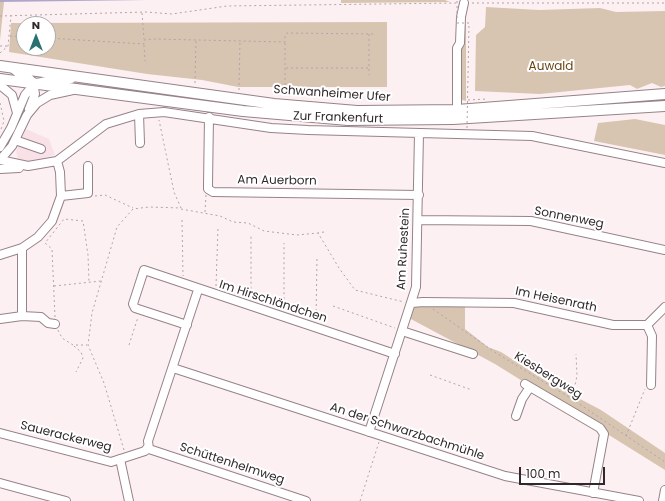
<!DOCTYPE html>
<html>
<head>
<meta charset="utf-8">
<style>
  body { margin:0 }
  #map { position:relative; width:665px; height:501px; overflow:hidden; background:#fdf0f3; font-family:Poppins,sans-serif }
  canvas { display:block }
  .north { position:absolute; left:16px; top:16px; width:40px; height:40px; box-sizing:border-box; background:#fff; border:1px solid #aca9aa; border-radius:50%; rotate:0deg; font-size:11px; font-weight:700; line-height:16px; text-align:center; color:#30282a }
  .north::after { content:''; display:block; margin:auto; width:14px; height:18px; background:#287273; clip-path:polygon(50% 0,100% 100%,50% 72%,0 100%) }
  .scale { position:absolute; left:519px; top:467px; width:86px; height:18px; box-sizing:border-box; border:2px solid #30282a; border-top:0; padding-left:5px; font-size:12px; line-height:14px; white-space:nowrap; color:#30282a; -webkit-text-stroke:3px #fff; paint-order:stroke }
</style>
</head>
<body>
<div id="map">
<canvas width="665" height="501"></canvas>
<div class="north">N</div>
<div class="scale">100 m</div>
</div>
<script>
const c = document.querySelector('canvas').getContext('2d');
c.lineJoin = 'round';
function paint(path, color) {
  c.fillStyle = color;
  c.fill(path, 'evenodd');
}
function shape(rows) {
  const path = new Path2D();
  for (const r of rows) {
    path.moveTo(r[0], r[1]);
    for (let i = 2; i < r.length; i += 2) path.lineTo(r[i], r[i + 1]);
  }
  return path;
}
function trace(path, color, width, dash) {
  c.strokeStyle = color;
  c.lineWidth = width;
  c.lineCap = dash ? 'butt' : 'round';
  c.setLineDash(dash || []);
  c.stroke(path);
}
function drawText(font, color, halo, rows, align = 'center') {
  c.font = font + ' Poppins,sans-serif';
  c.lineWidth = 4;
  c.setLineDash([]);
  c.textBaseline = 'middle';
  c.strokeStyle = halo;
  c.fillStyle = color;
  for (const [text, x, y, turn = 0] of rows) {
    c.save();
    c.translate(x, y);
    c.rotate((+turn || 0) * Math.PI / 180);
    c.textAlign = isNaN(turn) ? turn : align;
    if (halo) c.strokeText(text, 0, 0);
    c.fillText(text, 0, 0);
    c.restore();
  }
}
paint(shape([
  [26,129,49,139,55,155,36,161,24,162,18,160,16,151]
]), '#f9e2e7');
paint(shape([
  [341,0,445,0,450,2,341,3],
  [0,2,4,2,0,40],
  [486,7,539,10,600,8,616,12,665,11,665,86,661,87,652,83,637,89,630,85,540,94,475,91,476,35,485,27],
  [387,22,387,87,238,87,202,80,147,74,9,52,11,23],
  [24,24,48,24,48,48,24,48],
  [466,25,466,101,462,100,459,94,458,68,461,60,462,26],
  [64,81,255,105,281,112,56,82],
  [665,97,665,103,469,113],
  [635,119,665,125,665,155,594,141,598,123],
  [431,306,465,306,465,329,488,347,501,352,546,381,601,410,665,453,665,470,495,364,409,318,413,307]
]), '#d8c5b1');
paint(shape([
  [0,0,147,0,0,2]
]), '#aea7ca');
const minor = shape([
  [12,68,19,74,28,77,33,82,35,94,29,109],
  [0,85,12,95,17,113],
  [457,110,457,48,460,43,461,17,464,3],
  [139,114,140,143],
  [209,117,208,185,208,189,213,192,419,195],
  [15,140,41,149],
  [0,147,11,128,25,95,32,87,37,83,51,80,71,79],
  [0,160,28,166,57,161,106,124,139,114,164,112,271,128,308,130,532,136,665,163],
  [0,160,12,146,27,115,37,103,50,95,73,90],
  [0,169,19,168],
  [61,196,88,193,88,166],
  [418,220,531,221,665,250],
  [0,255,22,248,38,237,52,221,61,196,60,172,57,161],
  [198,290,148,441,149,449,306,501],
  [412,303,423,302,514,303,613,325,647,325,652,336,651,385],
  [22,316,41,317,48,323,55,324],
  [0,319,22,316,22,248],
  [187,325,135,308,133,304,144,270,395,354],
  [647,325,665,307],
  [402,331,473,354],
  [173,368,505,476,639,501],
  [525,384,600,428,604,434,593,493],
  [516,416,522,399,530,387],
  [369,432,416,287,419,133],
  [0,433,111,462,145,451,148,447],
  [120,459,129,501],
  [0,483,66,501],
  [663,501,665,490]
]);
const major = shape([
  [0,66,274,104,357,111,457,110,665,94],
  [0,79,243,111,348,120,453,119,665,106]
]);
trace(minor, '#968388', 10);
trace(major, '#968388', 12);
trace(shape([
  [472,3,665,3],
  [142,13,144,39],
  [0,16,146,12,172,14,227,6,457,3],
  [369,34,369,75],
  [10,36,24,37],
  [48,38,144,44,144,40,153,39,285,42,285,36,287,33,375,34],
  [144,45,145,61],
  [0,46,7,46],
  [0,53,8,46,11,16],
  [286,68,369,68],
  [195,83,196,40],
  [239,90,240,41],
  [285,95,285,42],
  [468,100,487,99],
  [0,103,4,121,0,132],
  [95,196,105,195,133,208],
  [181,209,220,216,233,222,248,223,264,231,297,235,318,233],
  [205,212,206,195],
  [182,220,183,276],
  [324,232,318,233,339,268,355,290,404,302],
  [54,286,101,281],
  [216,286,218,227],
  [248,298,251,292,251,235],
  [333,306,395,328],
  [282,309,284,300,284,243],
  [433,309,496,353,572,399,665,462],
  [55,317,52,249,45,243,64,219,83,221,88,255,89,282],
  [316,321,317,257],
  [58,330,62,338,73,345,87,345],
  [129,345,138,317],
  [74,346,81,352,83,358,76,372],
  [430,375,472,390],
  [572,399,577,376,576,354],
  [626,436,645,389],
  [124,450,104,383,88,345,92,313,117,227,133,209,149,207,181,208,174,192,159,120],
  [360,501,379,442]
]), '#b0a4a7', 1, [2, 3]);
trace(minor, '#fff', 8);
trace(major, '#fff', 10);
trace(shape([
  [457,18,457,0],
  [457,23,469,23,467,128]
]), '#b0a4a7', 1, [2, 3]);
drawText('12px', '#6a4413', '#fff', [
  ["Auwald",551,67]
]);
drawText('12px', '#30282a', '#fff', [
  ["Schwanheimer Ufer",332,94,4],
  ["Zur Frankenfurt",338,118,2],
  ["Am Auerborn",277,181,1],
  ["Sonnenweg",569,218,11],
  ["Am Ruhestein",404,249,-87],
  ["Im Heisenrath",556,300,12],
  ["Im Hirschländchen",273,302,18],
  ["Kiesbergweg",548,376,32],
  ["An der Schwarzbachmühle",407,432,18],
  ["Sauerackerweg",66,437,14],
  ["Schüttenhelmweg",232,464,18]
]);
</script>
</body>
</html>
